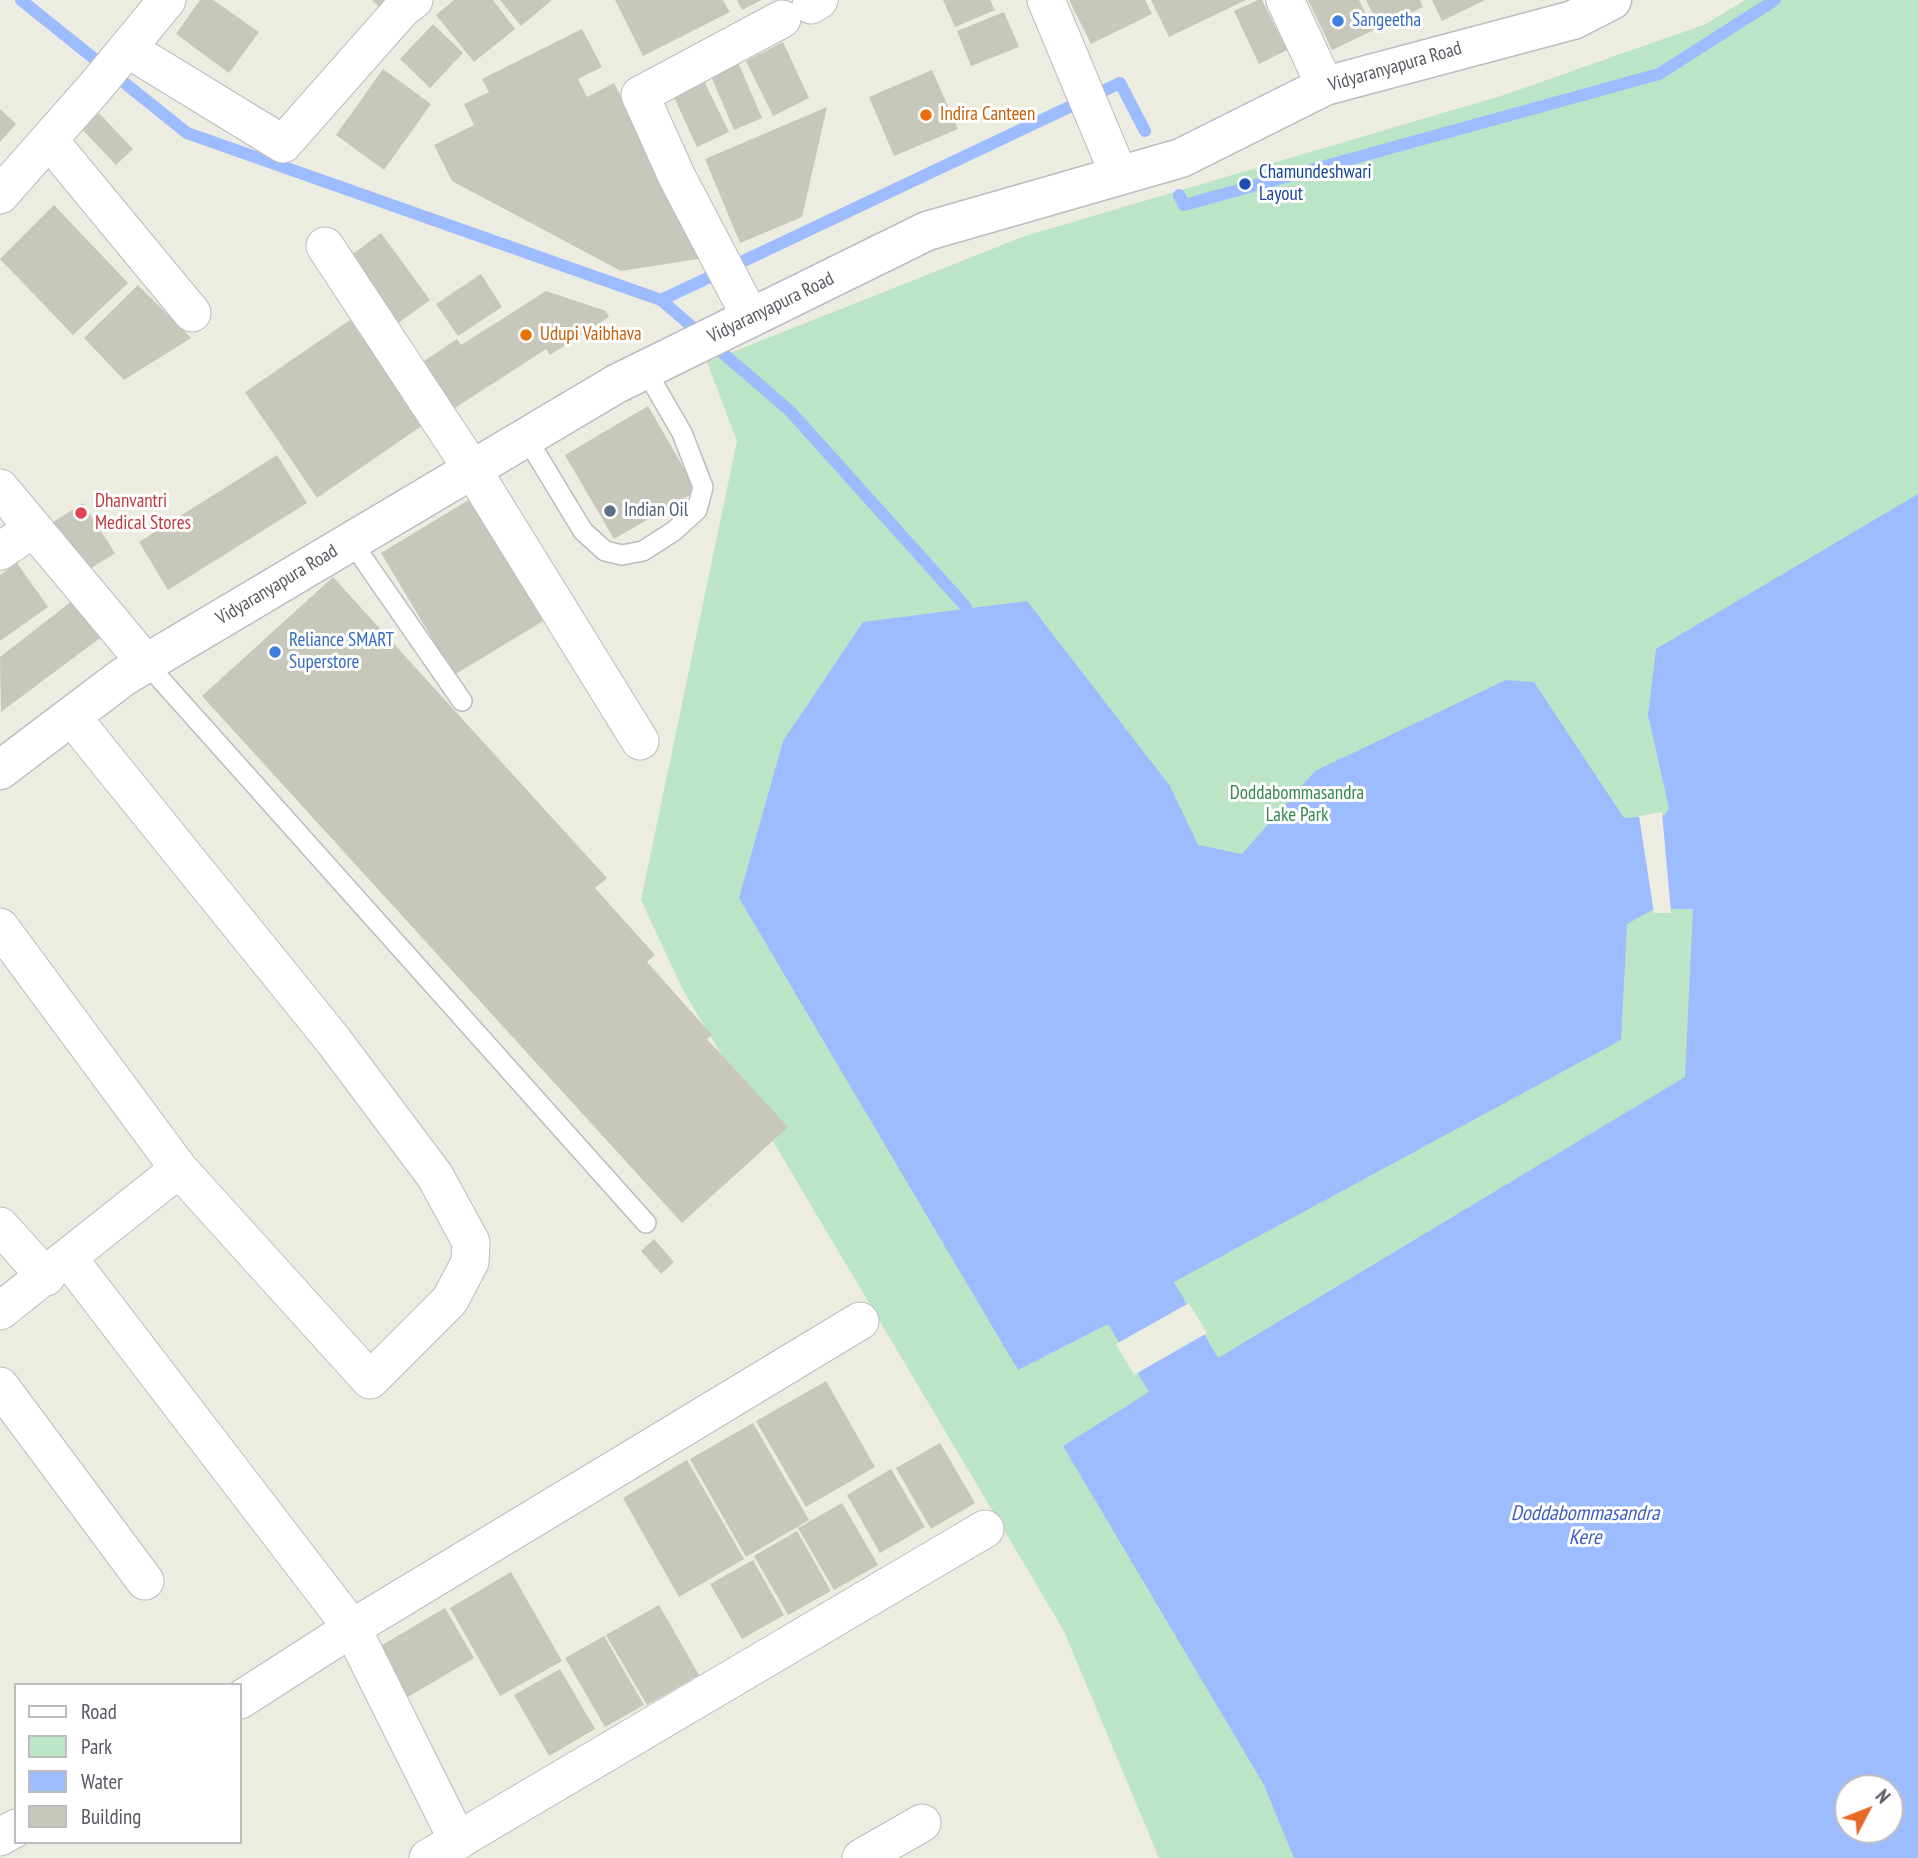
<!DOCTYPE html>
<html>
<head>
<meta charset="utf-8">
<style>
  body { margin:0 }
  #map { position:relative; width:1918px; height:1858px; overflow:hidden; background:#ecece0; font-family:"PT Sans Narrow",sans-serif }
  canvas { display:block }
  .legend { position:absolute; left:14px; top:1683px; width:228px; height:161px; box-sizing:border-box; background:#fff; border:2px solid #bdbdc0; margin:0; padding:9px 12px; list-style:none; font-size:21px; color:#595a61 }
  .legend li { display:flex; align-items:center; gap:14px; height:35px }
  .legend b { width:35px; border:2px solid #bdbdc0 }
  .north { position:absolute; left:1834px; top:1774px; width:70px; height:70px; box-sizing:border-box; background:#fff; border:2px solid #bdbdc0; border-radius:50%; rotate:48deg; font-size:19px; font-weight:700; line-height:28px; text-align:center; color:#595a61 }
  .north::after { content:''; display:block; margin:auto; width:24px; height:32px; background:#e86a2a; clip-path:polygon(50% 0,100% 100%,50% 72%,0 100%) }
</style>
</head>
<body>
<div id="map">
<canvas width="1918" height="1858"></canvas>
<ul class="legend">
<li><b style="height:9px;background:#fff"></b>Road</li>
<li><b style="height:19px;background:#bce4c6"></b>Park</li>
<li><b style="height:19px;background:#9dbbff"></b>Water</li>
<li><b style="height:19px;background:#c7c7bc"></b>Building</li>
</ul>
<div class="north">N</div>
</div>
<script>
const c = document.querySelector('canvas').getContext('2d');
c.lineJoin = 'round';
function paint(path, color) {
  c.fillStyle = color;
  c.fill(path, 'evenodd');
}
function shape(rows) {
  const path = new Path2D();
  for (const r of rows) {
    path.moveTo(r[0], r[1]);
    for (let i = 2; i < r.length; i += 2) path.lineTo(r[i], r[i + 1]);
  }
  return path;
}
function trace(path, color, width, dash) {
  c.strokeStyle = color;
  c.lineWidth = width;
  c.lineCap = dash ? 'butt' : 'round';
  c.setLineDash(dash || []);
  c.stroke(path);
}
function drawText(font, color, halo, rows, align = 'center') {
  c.font = font + ' "PT Sans Narrow",sans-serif';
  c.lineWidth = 6;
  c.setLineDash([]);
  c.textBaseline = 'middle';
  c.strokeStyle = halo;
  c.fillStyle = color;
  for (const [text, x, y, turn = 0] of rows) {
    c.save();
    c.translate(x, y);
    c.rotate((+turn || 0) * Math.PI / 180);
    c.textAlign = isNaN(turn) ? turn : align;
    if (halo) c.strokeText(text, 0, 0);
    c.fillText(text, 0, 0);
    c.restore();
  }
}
paint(shape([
  [1745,0,1918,0,1918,1858,1159,1858,1064,1631,683,990,641,900,737,441,707,362,1025,236,1504,95,1706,24],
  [1848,1788,1890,1788,1890,1830,1848,1830]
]), '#bce4c6');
paint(shape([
  [1918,494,1918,1858,1294,1858,1264,1785,1063,1446,1149,1392,1108,1324,1018,1370,739,898,783,741,863,622,1027,601,1170,786,1198,845,1242,854,1315,771,1506,680,1534,682,1624,818,1665,815,1669,808,1648,715,1656,649],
  [1654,909,1693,909,1685,1077,1218,1358,1174,1282,1621,1040,1627,924],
  [1848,1788,1890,1788,1890,1830,1848,1830]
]), '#9dbbff');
paint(shape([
  [1662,812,1671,913,1654,913,1639,816],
  [1189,1303,1207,1333,1134,1375,1116,1344]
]), '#ecece0');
trace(shape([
  [21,0,187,133,661,300,1120,83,1145,131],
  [1179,195,1184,205,1659,74,1775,0],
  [661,300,790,411,966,607,970,624]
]), '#9dbbff', 12);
paint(shape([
  [200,0,213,0,259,32,229,73,176,34],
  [372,0,389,0,380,8],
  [454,0,493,0,515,29,474,62,436,15],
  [500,0,552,0,521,26],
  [615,0,723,0,730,12,643,56],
  [737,0,762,0,742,10],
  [943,0,990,0,995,10,955,27],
  [1069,0,1145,0,1152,14,1091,44],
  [1151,0,1246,0,1169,37],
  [1258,0,1262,0,1287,50,1259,64,1234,11],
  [1308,0,1359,0,1374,30,1332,50],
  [1366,0,1420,0,1423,7,1380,28],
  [1432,0,1485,0,1442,21],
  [1004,12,1019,47,971,66,957,31],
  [433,24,463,53,430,88,400,59],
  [582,29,602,67,578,79,587,97,614,83,704,258,621,271,452,181,434,145,474,125,464,104,489,92,482,79],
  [783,42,809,98,773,116,746,61],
  [738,62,762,118,734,130,710,74],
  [383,69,431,104,384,170,336,135],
  [932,70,958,129,894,156,869,97],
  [704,81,729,132,697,147,673,95],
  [827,107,802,217,740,243,705,159],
  [0,109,16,124,0,142],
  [99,113,133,149,116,165,82,129],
  [54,205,128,283,73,335,0,259],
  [381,233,430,300,394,326,345,260],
  [481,274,502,307,458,336,436,304],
  [138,285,191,338,124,380,84,338],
  [546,291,606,311,609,317,550,355,546,349,452,410,421,363,457,339,461,345],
  [350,320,423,425,317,498,245,392],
  [648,406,697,491,614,539,565,455],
  [277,455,307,503,168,590,139,542],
  [480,493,553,615,454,675,381,553],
  [83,503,115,553,82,574,50,524],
  [17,563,48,607,0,641,0,575],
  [333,577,607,878,595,888,655,955,647,962,712,1035,707,1039,788,1127,682,1223,202,696],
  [72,601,100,638,1,712,0,657],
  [654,1239,674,1262,661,1274,641,1251],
  [826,1381,875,1467,806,1507,756,1421],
  [753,1423,809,1520,746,1557,690,1459],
  [940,1443,975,1503,931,1529,896,1468],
  [687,1460,744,1559,679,1597,623,1498],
  [891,1469,925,1527,880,1553,847,1495],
  [842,1503,878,1565,834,1590,798,1528],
  [797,1531,831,1591,788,1615,754,1556],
  [753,1560,784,1615,742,1639,710,1584],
  [511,1572,562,1661,500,1696,450,1608],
  [659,1605,699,1675,647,1705,606,1635],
  [445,1608,474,1658,406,1698,377,1648],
  [604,1636,644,1705,605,1727,565,1658],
  [560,1669,595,1729,549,1756,514,1695]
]), '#c7c7bc');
const lane = shape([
  [526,437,583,531,605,551,622,555,643,551,674,531,697,510,703,487,682,433,645,369],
  [351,541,462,701],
  [146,663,646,1223]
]);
const street = shape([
  [1046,0,1119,175],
  [1285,0,1325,86],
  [811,5,819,0],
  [128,49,283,144,402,9,414,0],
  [49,140,192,313],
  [0,195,97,85,167,0],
  [325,246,472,469,640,741],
  [751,318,677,177,640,95,782,19],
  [0,488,146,663],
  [0,551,33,529],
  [0,927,179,1169,370,1380,450,1300,470,1262,471,1242,435,1176,333,1040,71,716],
  [0,1226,46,1277],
  [69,1259,352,1628,458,1841],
  [0,1311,179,1169],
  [0,1386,145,1581],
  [240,1700,352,1628,860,1321],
  [0,1837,16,1828],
  [428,1858,985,1529],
  [861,1858,922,1823]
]);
const secondary = shape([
  [0,770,123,677,616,384,927,231,1181,158,1325,86,1573,20,1612,0]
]);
trace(lane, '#bbbcc2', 22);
trace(street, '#bbbcc2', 39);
trace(secondary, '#bbbcc4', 41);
trace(lane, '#fff', 19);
trace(street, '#fff', 37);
trace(secondary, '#fff', 38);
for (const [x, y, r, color] of [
  [1338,21,7,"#3f7fe0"],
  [926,115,7,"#e8710a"],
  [1245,184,7,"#1a4fb4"],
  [526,335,7,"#e8710a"],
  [610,511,7,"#5c6f8a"],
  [81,513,7,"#e0444e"],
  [275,652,7,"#3f7fe0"]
]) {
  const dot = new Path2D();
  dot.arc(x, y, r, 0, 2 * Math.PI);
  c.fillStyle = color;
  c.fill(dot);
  trace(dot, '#fff', 2.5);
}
drawText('19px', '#366cbe', '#fff', [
  ["Sangeetha",1352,21],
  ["Reliance SMART",289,641],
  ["Superstore",289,663]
], 'left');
drawText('19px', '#595a61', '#fff', [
  ["Vidyaranyapura Road",1395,67,-16],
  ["Vidyaranyapura Road",771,308,-26],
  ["Vidyaranyapura Road",277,585,-31]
]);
drawText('19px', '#c56008', '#fff', [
  ["Indira Canteen",940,115],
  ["Udupi Vaibhava",540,335]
], 'left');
drawText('19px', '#164399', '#fff', [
  ["Chamundeshwari",1259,173],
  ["Layout",1259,195]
], 'left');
drawText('19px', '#be3a42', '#fff', [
  ["Dhanvantri",95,502],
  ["Medical Stores",95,524]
], 'left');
drawText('19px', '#4e5e75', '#fff', [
  ["Indian Oil",624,511]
], 'left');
drawText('19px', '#35854d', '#fff', [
  ["Doddabommasandra",1297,794],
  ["Lake Park",1297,816]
]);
drawText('italic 21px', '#415ec1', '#fff', [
  ["Doddabommasandra",1585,1514],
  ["Kere",1585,1538]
]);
</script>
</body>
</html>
